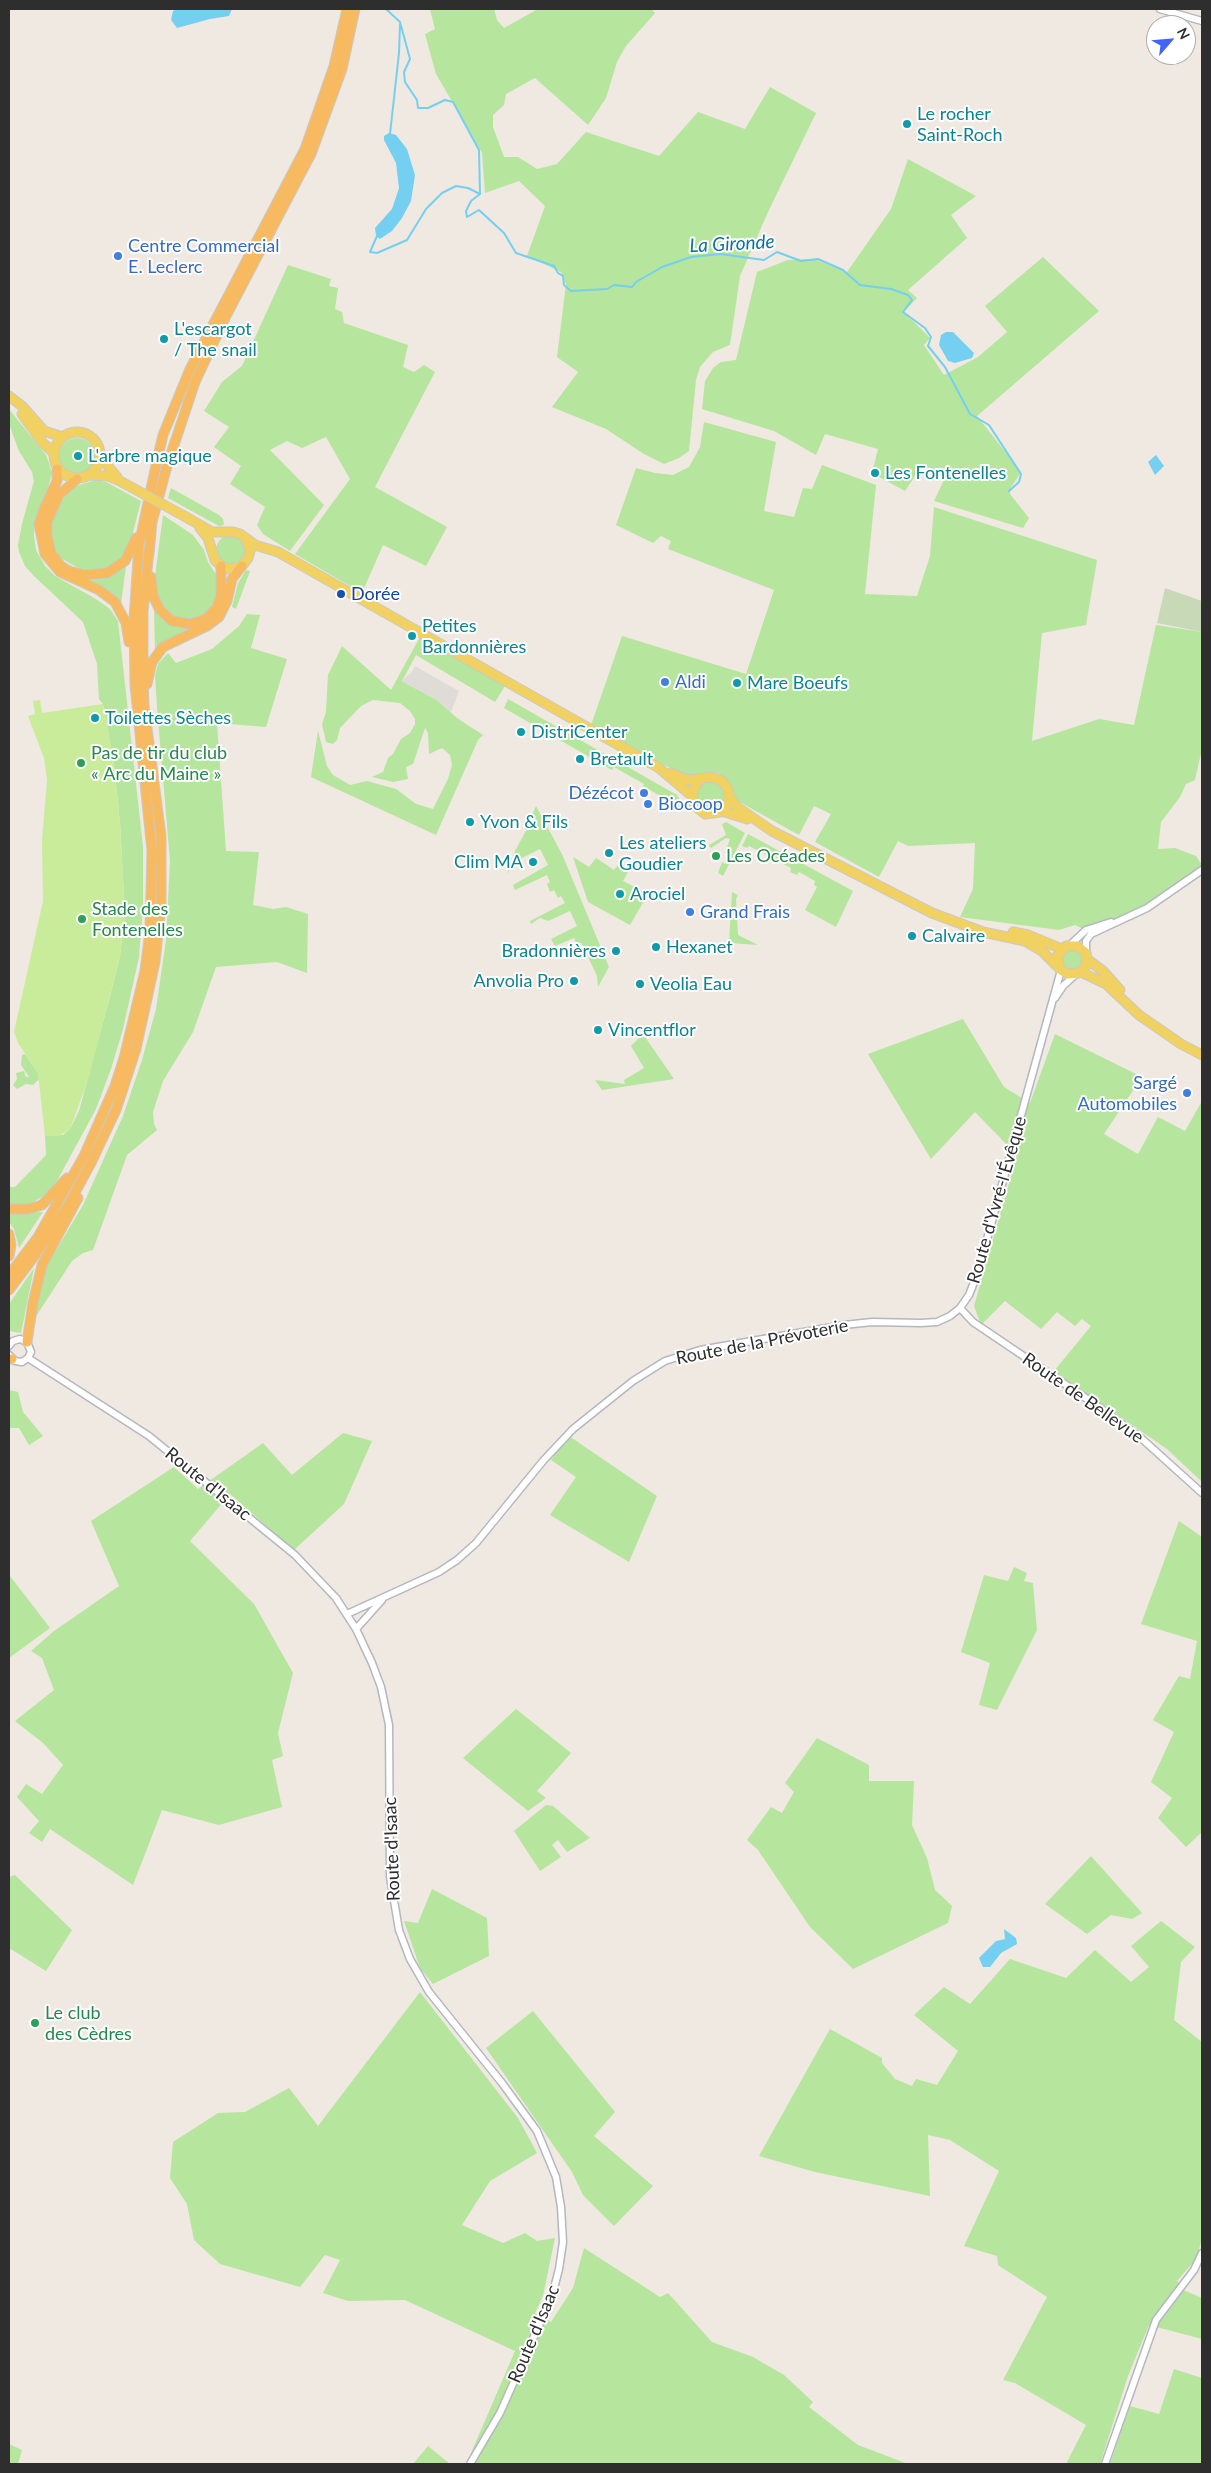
<!DOCTYPE html>
<html>
<head>
<meta charset="utf-8">
<style>
  body { margin:0 }
  #map { position:relative; width:1211px; height:2473px; overflow:hidden; background:#efe9e1; font-family:Lato,sans-serif }
  canvas { display:block }
  .frame { position:absolute; inset:0; border:10px solid #2e2e2e; pointer-events:none }
  .north { position:absolute; left:1146px; top:15px; width:50px; height:50px; box-sizing:border-box; background:#fff; border:1px solid #ababab; border-radius:50%; rotate:63deg; font-size:14px; font-weight:700; line-height:20px; text-align:center; color:#2e2e2e }
  .north::after { content:''; display:block; margin:auto; width:18px; height:22px; background:#4264fb; clip-path:polygon(50% 0,100% 100%,50% 72%,0 100%) }
</style>
</head>
<body>
<div id="map">
<canvas width="1211" height="2473"></canvas>
<div class="frame"></div>
<div class="north">N</div>
</div>
<script>
const c = document.querySelector('canvas').getContext('2d');
c.lineJoin = 'round';
function paint(path, color) {
  c.fillStyle = color;
  c.fill(path, 'evenodd');
}
function shape(rows) {
  const path = new Path2D();
  for (const r of rows) {
    if (r.length === 3) {
      path.moveTo(r[0] + r[2], r[1]);
      path.arc(r[0], r[1], r[2], 0, 2 * Math.PI);
      continue;
    }
    path.moveTo(r[0], r[1]);
    for (let i = 2; i < r.length; i += 2) path.lineTo(r[i], r[i + 1]);
  }
  return path;
}
function trace(path, color, width, dash) {
  c.strokeStyle = color;
  c.lineWidth = width;
  c.lineCap = dash ? 'butt' : 'round';
  c.setLineDash(dash || []);
  c.stroke(path);
}
function drawText(font, color, halo, rows, align = 'center') {
  c.font = font + ' Lato,sans-serif';
  c.lineWidth = 4;
  c.setLineDash([]);
  c.textBaseline = 'middle';
  c.strokeStyle = halo;
  c.fillStyle = color;
  for (const [text, x, y, turn = 0] of rows) {
    c.save();
    c.translate(x, y);
    c.rotate((+turn || 0) * Math.PI / 180);
    c.textAlign = isNaN(turn) ? turn : align;
    if (halo) c.strokeText(text, 0, 0);
    c.fillText(text, 0, 0);
    c.restore();
  }
}
paint(shape([
  [430,9,494,9,497,20,504,28,538,9,651,9,655,13,626,46,617,62,606,98,588,125,535,78,506,94,504,105,493,115,493,127,504,157,518,157,537,169,557,164,586,132,659,156,698,112,745,129,770,87,816,113,768,212,740,276,730,345,713,352,700,367,696,380,689,451,679,458,664,464,644,454,606,429,552,407,578,372,557,357,566,284,561,272,527,256,545,206,519,181,485,193,482,153,436,74,425,34,435,29],
  [908,159,976,196,951,215,967,238,908,290,917,298,904,312,930,338,924,345,944,375,978,357,1007,332,985,306,1043,257,1099,311,977,416,1021,472,1010,489,1010,494,1029,518,1023,528,934,501,944,480,923,464,905,491,872,473,878,449,825,434,816,455,774,431,702,409,705,381,713,368,721,362,736,360,757,272,788,260,814,259,847,272,891,209],
  [288,265,331,279,329,286,338,288,335,309,342,312,344,323,408,345,403,367,414,372,424,365,435,372,375,487,447,527,426,566,383,545,362,593,295,554,350,479,326,437,302,448,287,441,270,450,324,505,290,551,263,534,257,525,265,507,230,484,241,466,214,447,229,427,204,411,222,382,242,366],
  [9,409,46,455,52,472,48,489,35,519,34,536,36,550,45,566,55,576,96,599,110,609,118,621,143,847,143,907,139,957,123,1029,111,1069,96,1109,58,1179,48,1193,27,1206,9,1206,9,1187,15,1187,46,1155,45,1136,63,1135,70,1129,79,1111,109,1000,120,956,125,914,120,823,114,764,103,704,99,699,97,664,83,622,34,576,25,566,19,552,18,545,22,524,34,481,32,472,19,451,9,424],
  [704,422,776,442,764,511,794,517,803,488,812,489,822,465,876,485,865,594,917,596,930,556,934,507,1097,560,1086,625,1042,633,1032,741,1099,719,1134,725,1156,625,1202,632,1202,749,1195,780,1186,784,1180,797,1161,822,1158,849,1175,848,1196,856,1202,865,1202,873,1132,919,1095,935,1075,925,1059,930,960,917,973,889,975,843,908,846,898,841,879,877,815,842,831,814,814,806,799,835,736,800,731,785,718,773,708,772,697,776,686,776,590,728,622,636,746,674,774,590,668,549,671,541,661,536,653,543,616,525,636,468,655,473,673,475,689,467,700,447],
  [77,456,18],
  [95,480,106,482,141,501,130,544,121,560,108,569,83,571,59,557,52,544,49,520,56,507,73,487],
  [171,488,219,515,223,519,224,525,219,526,168,498],
  [163,515,193,535,204,550,208,562,217,576,218,585,214,602,203,615,196,619,177,618,167,614,158,602,154,584],
  [231,550,15],
  [126,566,121,604,115,597,87,583,88,580,105,578],
  [246,570,250,571,236,609,232,607,238,583],
  [154,609,161,617,200,626,169,639,155,651],
  [247,614,260,615,251,648,287,659,266,727,217,723,226,851,259,852,253,905,273,909,286,907,308,914,307,973,277,962,216,967,193,1032,163,1081,153,1112,154,1124,157,1130,127,1155,93,1250,83,1253,72,1261,33,1321,43,1272,83,1205,123,1116,142,1060,156,1009,166,940,170,861,157,707,155,676,158,664,168,653,176,663,212,649,239,626],
  [420,637,505,686,495,702,416,655,402,681,437,700,457,718,483,735,478,740,436,835,311,777,318,731,327,766,333,775,350,785,367,781,396,789,416,804,433,809,448,779,452,765,450,755,442,748,429,754,428,733,425,728,413,764,406,767,408,779,393,782,372,777,383,772,388,758,393,754,401,739,410,733,415,724,415,719,410,711,400,703,373,700,361,706,340,728,337,740,333,744,326,742,322,724,326,712,328,675,342,646,391,690],
  [508,699,677,795,686,811,643,786,644,784,614,767,612,770,504,708],
  [711,796,15],
  [536,806,562,854,609,967,598,987,597,976,581,942,577,945,574,938,555,946,551,939,577,926,570,911,548,921,540,918,531,924,530,921,565,903,561,896,558,898,554,890,550,892,547,884,550,882,547,875,515,890,513,885,548,865,540,849,516,861,507,874,515,851,534,816,532,815],
  [726,822,745,833,723,876,718,873,722,862,725,864,730,853,726,850,730,839,726,838,711,848,709,845,726,835,722,824],
  [748,834,853,891,836,927,805,910,817,887,814,885,815,881,799,872,797,875,790,872,791,868,749,846,747,848,742,846],
  [573,857,589,867,596,858,614,870,619,864,629,870,623,881,648,894,630,925,588,902],
  [732,892,738,895,736,899,738,935,758,945,729,943],
  [1071,948,1082,952,1084,964,1075,972,1063,968,1060,957],
  [963,1019,1004,1087,1030,1103,1055,1034,1142,1077,1104,1134,1138,1154,1158,1117,1185,1131,1202,1101,1202,1482,1167,1449,1054,1371,1091,1326,1082,1319,1075,1326,1057,1312,1041,1329,1005,1301,981,1325,974,1306,1017,1155,975,1112,931,1159,868,1054],
  [643,1034,674,1079,602,1090,595,1080,625,1084,624,1080,644,1068,631,1046],
  [25,1054,38,1073,39,1079,33,1085,26,1084,17,1089,13,1085,17,1079,16,1073,24,1071,26,1077,29,1077,21,1065,22,1055],
  [43,1212,19,1248,14,1229,9,1222,9,1213],
  [34,1268,21,1333,9,1331,9,1304],
  [9,1390,18,1392,23,1412,43,1436,29,1445,19,1428,9,1428],
  [343,1433,372,1441,344,1504,294,1550,230,1494,190,1541,254,1604,293,1673,278,1733,283,1756,272,1760,282,1807,219,1825,162,1810,133,1885,50,1829,42,1842,29,1833,39,1821,17,1797,26,1784,42,1794,63,1765,43,1743,15,1721,54,1690,42,1658,31,1651,54,1631,119,1586,91,1521,174,1467,198,1489,263,1443,292,1475],
  [569,1436,657,1496,629,1562,550,1515,576,1477,551,1460],
  [1179,1521,1202,1537,1202,1832,1186,1847,1158,1818,1172,1798,1151,1782,1174,1732,1153,1720,1179,1676,1190,1679,1197,1641,1141,1624],
  [1014,1567,1027,1573,1024,1581,1033,1583,1037,1630,997,1710,979,1705,990,1663,961,1652,984,1575,1008,1581],
  [10,1576,50,1628,9,1658,9,1577],
  [516,1709,571,1753,537,1791,546,1798,528,1811,463,1758],
  [817,1738,869,1765,869,1781,914,1781,912,1825,927,1858,935,1890,952,1906,948,1923,853,1969,810,1927,758,1850,747,1840,771,1807,782,1813,794,1792,785,1783],
  [546,1805,553,1806,590,1838,567,1852,558,1840,552,1845,561,1857,540,1871,514,1831],
  [1091,1856,1142,1913,1132,1919,1111,1915,1087,1934,1045,1904],
  [15,1875,72,1930,46,1971,9,1948,9,1877],
  [432,1889,487,1918,489,1956,433,1984,420,1968,404,1921,418,1923],
  [1161,1921,1195,1947,1181,1962,1174,2020,1202,2042,1202,2239,1196,2259,1177,2281,1183,2290,1202,2298,1202,2339,1149,2325,1128,2376,1100,2464,1066,2464,1086,2425,1015,2383,1003,2380,1047,2297,998,2265,997,2256,964,2246,999,2171,950,2140,928,2135,930,2196,815,2172,759,2156,830,2029,882,2058,882,2063,895,2079,912,2086,916,2079,937,2085,958,2051,914,2015,944,1987,970,2004,1010,1959,1066,1978,1095,1950,1131,1982,1149,1967,1131,1946],
  [420,1992,518,2118,537,2153,490,2181,462,2225,503,2243,525,2233,537,2241,555,2238,543,2296,535,2313,551,2322,573,2288,584,2248,660,2297,668,2293,712,2342,753,2357,784,2375,813,2402,809,2407,858,2445,908,2464,473,2464,468,2460,515,2351,405,2300,348,2301,323,2293,340,2260,325,2255,300,2287,220,2264,194,2240,187,2204,170,2178,173,2142,218,2113,245,2112,289,2088,318,2126],
  [533,2011,615,2112,594,2136,653,2186,614,2226,583,2195,572,2172,486,2048],
  [1174,2369,1202,2378,1202,2464,1110,2464,1130,2406,1159,2414],
  [9,2444,22,2450,18,2464,9,2464],
  [428,2446,450,2464,413,2464]
]), '#b6e59e');
paint(shape([
  [1165,588,1202,601,1202,632,1157,623]
]), '#c8d9b8');
paint(shape([
  [40,700,42,713,103,704,114,764,120,823,125,914,120,956,89,1077,70,1129,59,1136,45,1136,38,1073,18,1043,14,1032,43,901,42,840,47,780,44,758,28,716,35,714,33,701]
]), '#c9ec9a');
paint(shape([
  [415,666,459,691,451,712,437,700,401,681,411,673]
]), '#dfdcd8');
paint(shape([
  [177,9,232,9,229,16,210,19,177,28,171,20,173,11],
  [389,133,396,135,407,149,415,175,411,201,402,218,392,231,380,239,376,236,375,228,392,209,399,188,396,163,384,140,384,136],
  [946,332,953,332,974,353,972,358,955,363,948,361,939,345,941,335],
  [1156,455,1164,466,1155,475,1148,462],
  [1004,1929,1016,1938,1017,1944,1001,1953,990,1967,983,1967,979,1958,996,1941,1005,1939]
]), '#75cff0');
trace(shape([
  [386,9,400,22,410,59,404,72,405,82,417,100,418,108,428,108,445,100,453,102,479,150,480,194,471,201,466,211,467,217,479,210,504,233,516,253,554,266,558,273,563,276,564,285,571,291,607,289,614,285,632,287,636,282,662,267,691,257,720,254,764,260,777,252,801,261,818,259,843,270,860,285,891,289,908,295,912,300,903,312,925,328,931,337,928,346,945,367,970,414,989,425,1021,474,1019,482,1009,491],
  [390,134,399,53,400,24],
  [377,236,370,252,377,253,407,240,426,209,442,193,456,186,468,188,480,194]
]), '#75cff0', 2);
const tertiary = shape([
  [1160,9,1202,21],
  [1070,945,1086,930,1111,922],
  [1086,953,1086,941,1091,934,1147,908,1202,870],
  [1055,998,1063,986,1076,974],
  [960,1308,973,1322,1093,1403,1141,1438,1202,1493],
  [9,1346,13,1341,20,1339,27,1342,31,1352,28,1358,22,1362,15,1361,9,1355],
  [28,1358,149,1436,295,1555,336,1598,356,1629,372,1663,381,1687,389,1725,390,1877,399,1930,410,1959,429,1992,502,2083,537,2131,556,2177,561,2207,563,2242,559,2269,552,2296,500,2413,470,2464],
  [347,1614,439,1572,457,1560,476,1543,543,1461,573,1429,633,1381,665,1361,700,1350,844,1325,872,1322,921,1323,937,1322,950,1316,960,1308,969,1295,978,1272,1061,970],
  [356,1629,382,1600],
  [1105,2464,1156,2320,1194,2270,1202,2253]
]);
const primary = shape([
  [9,396,22,406,44,431,63,437],
  [22,414,43,443,54,453],
  [77,455,23],
  [100,457,117,477],
  [89,475,108,476,120,481],
  [186,517,212,532,233,532,240,534,255,545,278,552,659,768,691,795],
  [200,528,208,538,215,560,221,566,229,569,242,566,248,558,250,551,247,541],
  [671,773,687,780,712,777,722,781,728,789,729,798,727,805,720,812,705,814,694,805,692,792,700,779],
  [729,796,737,807,772,831,932,913,983,932,1025,941,1042,951,1061,970,1068,974,1078,973,1085,968,1087,959,1086,953,1077,946,1066,946,1058,955,1059,966],
  [722,811,747,819],
  [1013,932,1028,935,1062,949],
  [1087,959,1103,971,1120,990],
  [1081,972,1106,984,1139,1015,1181,1044,1202,1055]
]);
const trunk = shape([
  [57,469,57,481,44,509,39,524,45,554,60,572,99,590,115,602,126,623,129,642],
  [77,479,59,495,47,522,47,535,51,553,61,566,69,571,85,575,107,573,125,561,136,538],
  [149,554,152,522,167,466,195,382,226,316,311,154,342,69,355,9],
  [151,577,153,596,160,610,172,621,190,624,206,619,217,607,221,595,221,566],
  [147,684,152,662,163,647,207,626,219,617,227,601,232,579,242,566],
  [9,1209,28,1209,42,1205,67,1178],
  [9,1234,11,1245,9,1256],
  [9,1275,38,1237,84,1156,115,1086,124,1058,145,971,150,931,152,851,135,685,134,619,139,545,157,461,163,435,190,369,305,149,334,66,347,9],
  [9,1290,33,1258,70,1202,91,1163,116,1110,136,1049,155,962,161,906,161,836,144,705,143,670,143,612,149,550],
  [27,1342,33,1303,42,1265,78,1198],
  [9,1359,12,1359]
]);
trace(tertiary, '#b4b7c1', 9);
trace(primary, '#c9c9c9', 11);
trace(trunk, '#c9c9c9', 11);
trace(tertiary, '#fff', 6);
trace(primary, '#f2d163', 9);
trace(trunk, '#f8ba60', 9);
const primaryBridge = shape([
  [120,481,186,517]
]);
trace(primaryBridge, '#c9c9c9', 11, []);
trace(primaryBridge, '#f2d163', 9);
for (const [x, y, r, color] of [
  [907,124,5,"#0f9aa8"],
  [118,256,5,"#3f7fe0"],
  [164,339,5,"#0f9aa8"],
  [78,456,5,"#0f9aa8"],
  [875,473,5,"#0f9aa8"],
  [341,594,5,"#1a4fb4"],
  [412,636,5,"#0f9aa8"],
  [665,682,5,"#3f7fe0"],
  [737,683,5,"#0f9aa8"],
  [95,718,5,"#0f9aa8"],
  [521,732,5,"#0f9aa8"],
  [580,759,5,"#0f9aa8"],
  [81,763,5,"#2e9e5b"],
  [644,793,5,"#3f7fe0"],
  [648,804,5,"#3f7fe0"],
  [470,822,5,"#0f9aa8"],
  [609,853,5,"#0f9aa8"],
  [716,856,5,"#2e9e5b"],
  [533,862,5,"#0f9aa8"],
  [620,894,5,"#0f9aa8"],
  [690,912,5,"#3f7fe0"],
  [82,919,5,"#2e9e5b"],
  [912,936,5,"#0f9aa8"],
  [656,947,5,"#0f9aa8"],
  [616,951,5,"#0f9aa8"],
  [574,981,5,"#0f9aa8"],
  [640,984,5,"#0f9aa8"],
  [598,1030,5,"#0f9aa8"],
  [1187,1093,5,"#3f7fe0"],
  [35,2023,5,"#2e9e5b"]
]) {
  const dot = new Path2D();
  dot.arc(x, y, r, 0, 2 * Math.PI);
  c.fillStyle = color;
  c.fill(dot);
  trace(dot, '#fff', 2);
}
drawText('18px', '#0d838f', '#fff', [
  ["Le rocher",917,114],
  ["Saint-Roch",917,135],
  ["L'escargot",174,329],
  ["/ The snail",174,350],
  ["L'arbre magique",88,456],
  ["Les Fontenelles",885,473],
  ["Petites",422,626],
  ["Bardonnières",422,647],
  ["Mare Boeufs",747,683],
  ["Toilettes Sèches",105,718],
  ["DistriCenter",531,732],
  ["Bretault",590,759],
  ["Yvon & Fils",480,822],
  ["Les ateliers",619,843],
  ["Goudier",619,864],
  ["Clim MA",523,862,"right"],
  ["Arociel",630,894],
  ["Calvaire",922,936],
  ["Hexanet",666,947],
  ["Bradonnières",606,951,"right"],
  ["Anvolia Pro",564,981,"right"],
  ["Veolia Eau",650,984],
  ["Vincentflor",608,1030]
], 'left');
drawText('18px', '#366cbe', '#fff', [
  ["Centre Commercial",128,246],
  ["E. Leclerc",128,267],
  ["Aldi",675,682],
  ["Dézécot",634,793,"right"],
  ["Biocoop",658,804],
  ["Grand Frais",700,912],
  ["Sargé",1177,1083,"right"],
  ["Automobiles",1177,1104,"right"]
], 'left');
drawText('18px', '#164399', '#fff', [
  ["Dorée",351,594]
], 'left');
drawText('18px', '#27864d', '#fff', [
  ["Pas de tir du club",91,753],
  ["« Arc du Maine »",91,774],
  ["Les Océades",726,856],
  ["Stade des",92,909],
  ["Fontenelles",92,930],
  ["Le club",45,2013],
  ["des Cèdres",45,2034]
], 'left');
drawText('18px', '#2e2e2e', '#fff', [
  ["Route d'Yvré-l'Évêque",997,1200,-74],
  ["Route de la Prévoterie",762,1342,-11],
  ["Route de Bellevue",1083,1398,35],
  ["Route d'Isaac",208,1484,39],
  ["Route d'Isaac",392,1849,-92],
  ["Route d'Isaac",534,2334,-67]
]);
drawText('italic 19px', '#0d6fa3', '#fff', [
  ["La Gironde",732,244,-3]
]);
</script>
</body>
</html>
